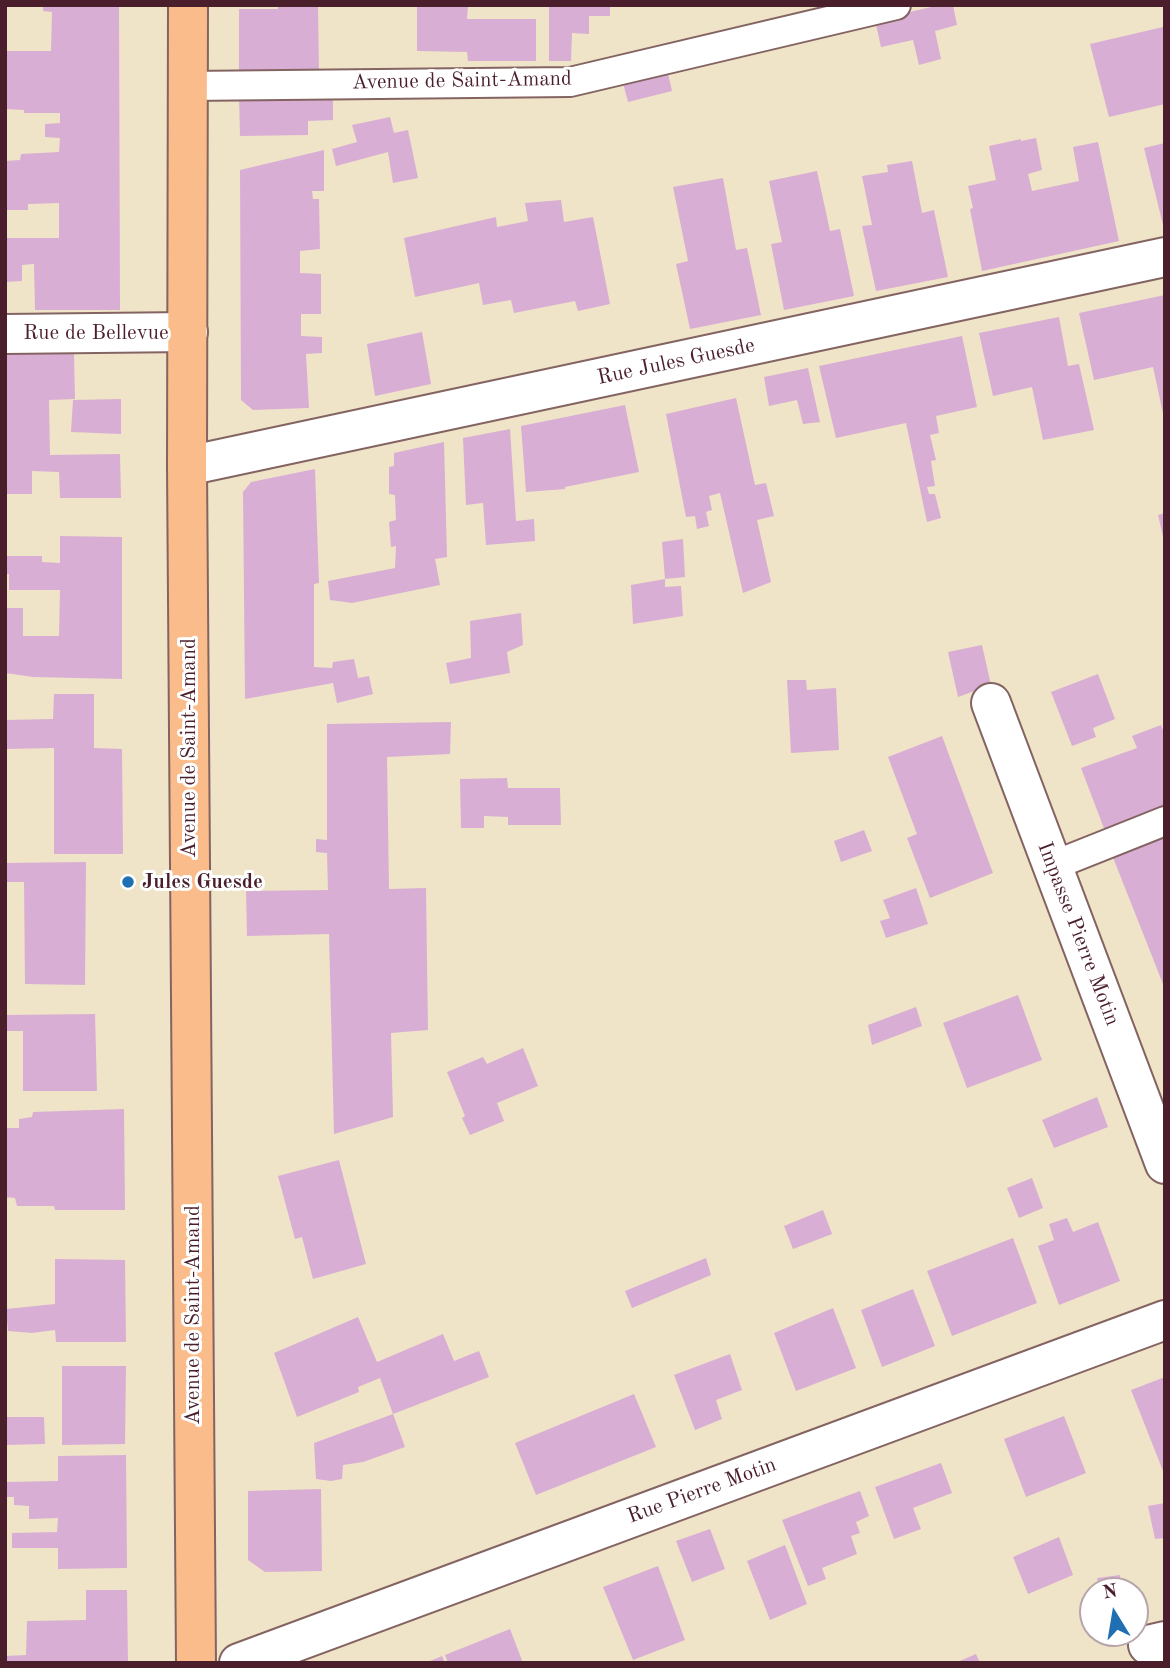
<!DOCTYPE html>
<html>
<head>
<meta charset="utf-8">
<style>
  body { margin:0 }
  #map { position:relative; width:1170px; height:1668px; overflow:hidden; background:#efe4c7; font-family:"Old Standard TT",serif }
  canvas { display:block }
  .frame { position:absolute; inset:0; border:7px solid #4a1f2b; pointer-events:none }
  .north { position:absolute; left:1079px; top:1577px; width:70px; height:70px; box-sizing:border-box; background:#fff; border:2px solid #b7a5aa; border-radius:50%; rotate:349deg; font-size:19px; font-weight:700; line-height:28px; text-align:center; color:#4a1f2b }
  .north::after { content:''; display:block; margin:auto; width:24px; height:32px; background:#1f6fb2; clip-path:polygon(50% 0,100% 100%,50% 72%,0 100%) }
</style>
</head>
<body>
<div id="map">
<canvas width="1170" height="1668"></canvas>
<div class="frame"></div>
<div class="north">N</div>
</div>
<script>
const c = document.querySelector('canvas').getContext('2d');
c.lineJoin = 'round';
function paint(path, color) {
  c.fillStyle = color;
  c.fill(path, 'evenodd');
}
function shape(rows) {
  const path = new Path2D();
  for (const r of rows) {
    path.moveTo(r[0], r[1]);
    for (let i = 2; i < r.length; i += 2) path.lineTo(r[i], r[i + 1]);
  }
  return path;
}
function trace(path, color, width, dash) {
  c.strokeStyle = color;
  c.lineWidth = width;
  c.lineCap = dash ? 'butt' : 'round';
  c.setLineDash(dash || []);
  c.stroke(path);
}
function drawText(font, color, halo, rows, align = 'center') {
  c.font = font + ' "Old Standard TT",serif';
  c.lineWidth = 6;
  c.setLineDash([]);
  c.textBaseline = 'middle';
  c.strokeStyle = halo;
  c.fillStyle = color;
  for (const [text, x, y, turn = 0] of rows) {
    c.save();
    c.translate(x, y);
    c.rotate((+turn || 0) * Math.PI / 180);
    c.textAlign = isNaN(turn) ? turn : align;
    if (halo) c.strokeText(text, 0, 0);
    c.fillText(text, 0, 0);
    c.restore();
  }
}
paint(shape([
  [43,5,119,5,120,310,35,310,34,264,22,265,22,281,5,282,5,238,59,238,59,203,28,204,28,210,5,210,5,161,20,160,21,154,59,152,60,138,45,137,45,124,60,123,60,113,24,113,24,110,5,109,5,51,51,51,52,12,43,11],
  [278,5,318,5,319,73,239,73,239,9,278,9],
  [417,5,468,5,467,19,536,19,536,61,468,61,467,52,417,51],
  [549,5,610,5,610,16,589,16,589,34,572,33,571,61,549,61],
  [940,5,953,5,957,25,935,31,941,59,919,65,913,40,881,47,875,20],
  [1163,27,1165,35,1165,104,1109,117,1090,44],
  [667,69,672,91,628,102,622,79],
  [333,94,333,120,308,121,308,135,240,136,239,95],
  [390,117,394,133,408,130,418,178,393,183,388,152,336,166,332,149,357,142,352,125],
  [1036,138,1042,170,1028,174,1032,191,1079,181,1073,147,1098,142,1119,241,982,271,970,209,973,208,968,186,996,180,989,146,1021,139,1021,141],
  [1165,143,1165,229,1164,229,1144,148],
  [324,150,324,191,312,191,313,199,319,199,320,249,300,251,300,273,321,274,321,314,301,314,301,336,322,337,322,353,306,354,309,408,253,410,241,400,240,170],
  [912,161,922,213,934,210,948,277,876,291,862,226,872,225,862,176,888,172,887,165],
  [817,171,830,231,840,229,854,296,784,310,771,244,782,242,769,181],
  [723,178,736,250,747,248,761,315,690,329,676,264,688,261,673,187],
  [561,200,564,222,593,217,610,304,578,311,575,301,514,313,511,300,483,305,479,283,415,297,404,238,496,217,497,227,528,221,525,203],
  [1165,295,1165,418,1164,418,1153,367,1094,380,1079,313],
  [1059,317,1068,366,1079,364,1094,430,1043,440,1032,387,993,396,979,333],
  [422,332,431,384,375,396,367,344],
  [962,336,977,407,936,416,939,433,930,435,936,460,931,461,935,486,927,487,929,494,935,494,941,518,927,522,906,423,836,438,819,366],
  [5,354,74,354,75,399,49,400,50,455,120,454,121,498,60,498,59,472,32,471,32,494,5,494],
  [808,368,820,422,803,424,797,400,769,406,764,377],
  [736,398,755,485,766,483,774,516,757,520,771,582,743,593,720,493,709,496,712,510,706,512,709,526,697,529,695,516,686,517,666,414],
  [121,399,121,434,71,432,73,400],
  [625,405,639,472,565,487,565,489,526,492,521,426],
  [510,429,516,521,534,519,535,541,486,545,483,503,466,505,463,438],
  [444,442,447,557,435,559,440,585,352,603,330,600,328,581,395,568,396,546,391,547,389,522,396,520,395,495,389,494,389,467,394,466,394,453],
  [315,469,319,583,314,584,314,667,332,668,333,662,354,659,358,678,369,676,373,694,337,703,333,683,245,699,243,492,251,482],
  [1165,513,1165,541,1164,541,1158,515],
  [60,536,122,537,122,679,33,677,5,673,5,608,23,608,23,636,59,636,60,590,9,590,9,574,5,574,5,556,42,556,42,562,60,563],
  [683,539,685,577,665,579,665,587,681,586,683,616,633,624,631,585,665,579,662,542],
  [521,613,523,645,507,652,510,673,450,684,446,663,471,658,470,621],
  [982,645,991,685,958,697,948,652],
  [1098,674,1115,719,1093,728,1096,737,1072,746,1051,692],
  [787,680,806,680,807,690,836,688,839,750,791,753],
  [54,694,94,694,94,748,122,749,123,854,54,854,54,748,5,749,5,720,53,719],
  [451,722,450,754,387,757,389,889,426,888,428,1030,391,1033,393,1117,334,1134,329,934,247,936,246,891,328,890,327,853,316,852,316,839,327,840,327,724],
  [1161,725,1165,735,1165,808,1105,831,1081,768,1137,748,1132,736],
  [942,736,993,873,930,898,907,838,917,834,888,757],
  [507,778,508,788,560,788,561,825,508,825,508,817,484,816,484,828,461,828,460,779],
  [864,830,872,851,841,862,834,841],
  [1165,835,1165,989,1112,855],
  [86,862,85,985,25,984,24,882,5,882,5,863],
  [916,888,928,924,886,938,880,921,890,918,883,900],
  [1018,995,1042,1060,967,1088,943,1023],
  [916,1007,922,1026,872,1045,868,1025],
  [95,1014,97,1091,23,1091,23,1031,5,1031,5,1015],
  [523,1048,538,1086,497,1103,504,1121,470,1135,462,1118,465,1116,447,1072,483,1057,487,1064],
  [1097,1097,1108,1127,1054,1148,1042,1120],
  [124,1109,125,1210,55,1210,54,1206,17,1206,15,1198,5,1197,5,1128,19,1128,19,1119,32,1117,33,1112],
  [339,1160,366,1264,313,1279,302,1237,295,1239,278,1176],
  [1032,1178,1043,1208,1019,1218,1007,1188],
  [823,1210,832,1234,793,1249,784,1226],
  [1067,1218,1073,1232,1098,1222,1120,1281,1059,1305,1038,1246,1054,1240,1049,1224],
  [1013,1238,1037,1303,952,1336,927,1271],
  [706,1258,711,1275,632,1308,625,1291],
  [55,1259,125,1260,126,1342,56,1342,55,1330,32,1333,8,1331,6,1309,55,1304],
  [913,1289,935,1346,882,1367,861,1310],
  [833,1308,856,1368,796,1391,774,1333],
  [358,1317,377,1362,443,1334,454,1361,479,1351,489,1377,393,1414,380,1378,358,1387,359,1392,297,1417,274,1353],
  [730,1354,742,1390,716,1400,722,1419,695,1430,674,1375],
  [62,1366,126,1366,125,1444,62,1445],
  [1165,1377,1165,1476,1131,1390],
  [634,1394,656,1447,536,1495,515,1443],
  [393,1414,405,1447,363,1462,343,1465,342,1479,331,1481,316,1479,314,1443],
  [1064,1416,1086,1473,1026,1497,1004,1439],
  [5,1417,44,1417,45,1444,5,1445],
  [126,1455,127,1568,58,1569,58,1548,12,1548,12,1533,57,1532,58,1518,29,1519,29,1506,14,1505,14,1497,5,1497,5,1482,58,1481,58,1456],
  [941,1463,952,1493,913,1508,921,1529,894,1539,875,1487],
  [321,1489,322,1571,265,1572,248,1560,248,1491],
  [860,1491,869,1516,856,1522,860,1533,851,1536,857,1554,822,1568,826,1579,808,1586,782,1520],
  [1165,1503,1165,1538,1155,1539,1148,1506],
  [710,1529,725,1569,692,1582,676,1541],
  [1059,1537,1073,1575,1028,1594,1013,1557],
  [785,1545,807,1604,770,1620,747,1561],
  [658,1566,685,1640,633,1660,603,1587],
  [1120,1575,1122,1591,1099,1591,1097,1578],
  [86,1590,127,1590,128,1663,5,1663,5,1656,26,1655,27,1621,86,1620],
  [510,1629,523,1663,448,1663,445,1655],
  [976,1654,980,1663,955,1663],
  [442,1656,445,1663,425,1663]
]), '#d9aed4');
const lane = shape([
  [188,86,570,82,896,5],
  [1052,866,1165,821]
]);
const street = shape([
  [5,334,188,332],
  [187,466,1165,257],
  [991,703,1165,1164],
  [1148,1645,1165,1641],
  [239,1663,1165,1320]
]);
const primary = shape([
  [188,5,187,466,196,1663]
]);
trace(lane, '#846462', 32);
trace(street, '#846462', 42);
trace(primary, '#846462', 42);
trace(lane, '#fff', 28);
trace(street, '#fff', 38);
trace(primary, '#fabc8b', 38);
for (const [x, y, r, color] of [
  [128,882,7,"#1f6fb2"]
]) {
  const dot = new Path2D();
  dot.arc(x, y, r, 0, 2 * Math.PI);
  c.fillStyle = color;
  c.fill(dot);
  trace(dot, '#fff', 2.5);
}
drawText('21px', '#4a1f2b', '#fff', [
  ["Avenue de Saint-Amand",462,81,-1],
  ["Rue de Bellevue",96,333],
  ["Rue Jules Guesde",676,362,-12],
  ["Avenue de Saint-Amand",189,748,-90],
  ["Impasse Pierre Motin",1078,934,69],
  ["Avenue de Saint-Amand",193,1315,-90],
  ["Rue Pierre Motin",702,1491,-20]
]);
drawText('bold 21px', '#4a1f2b', '#fff', [
  ["Jules Guesde",142,882]
], 'left');
</script>
</body>
</html>
